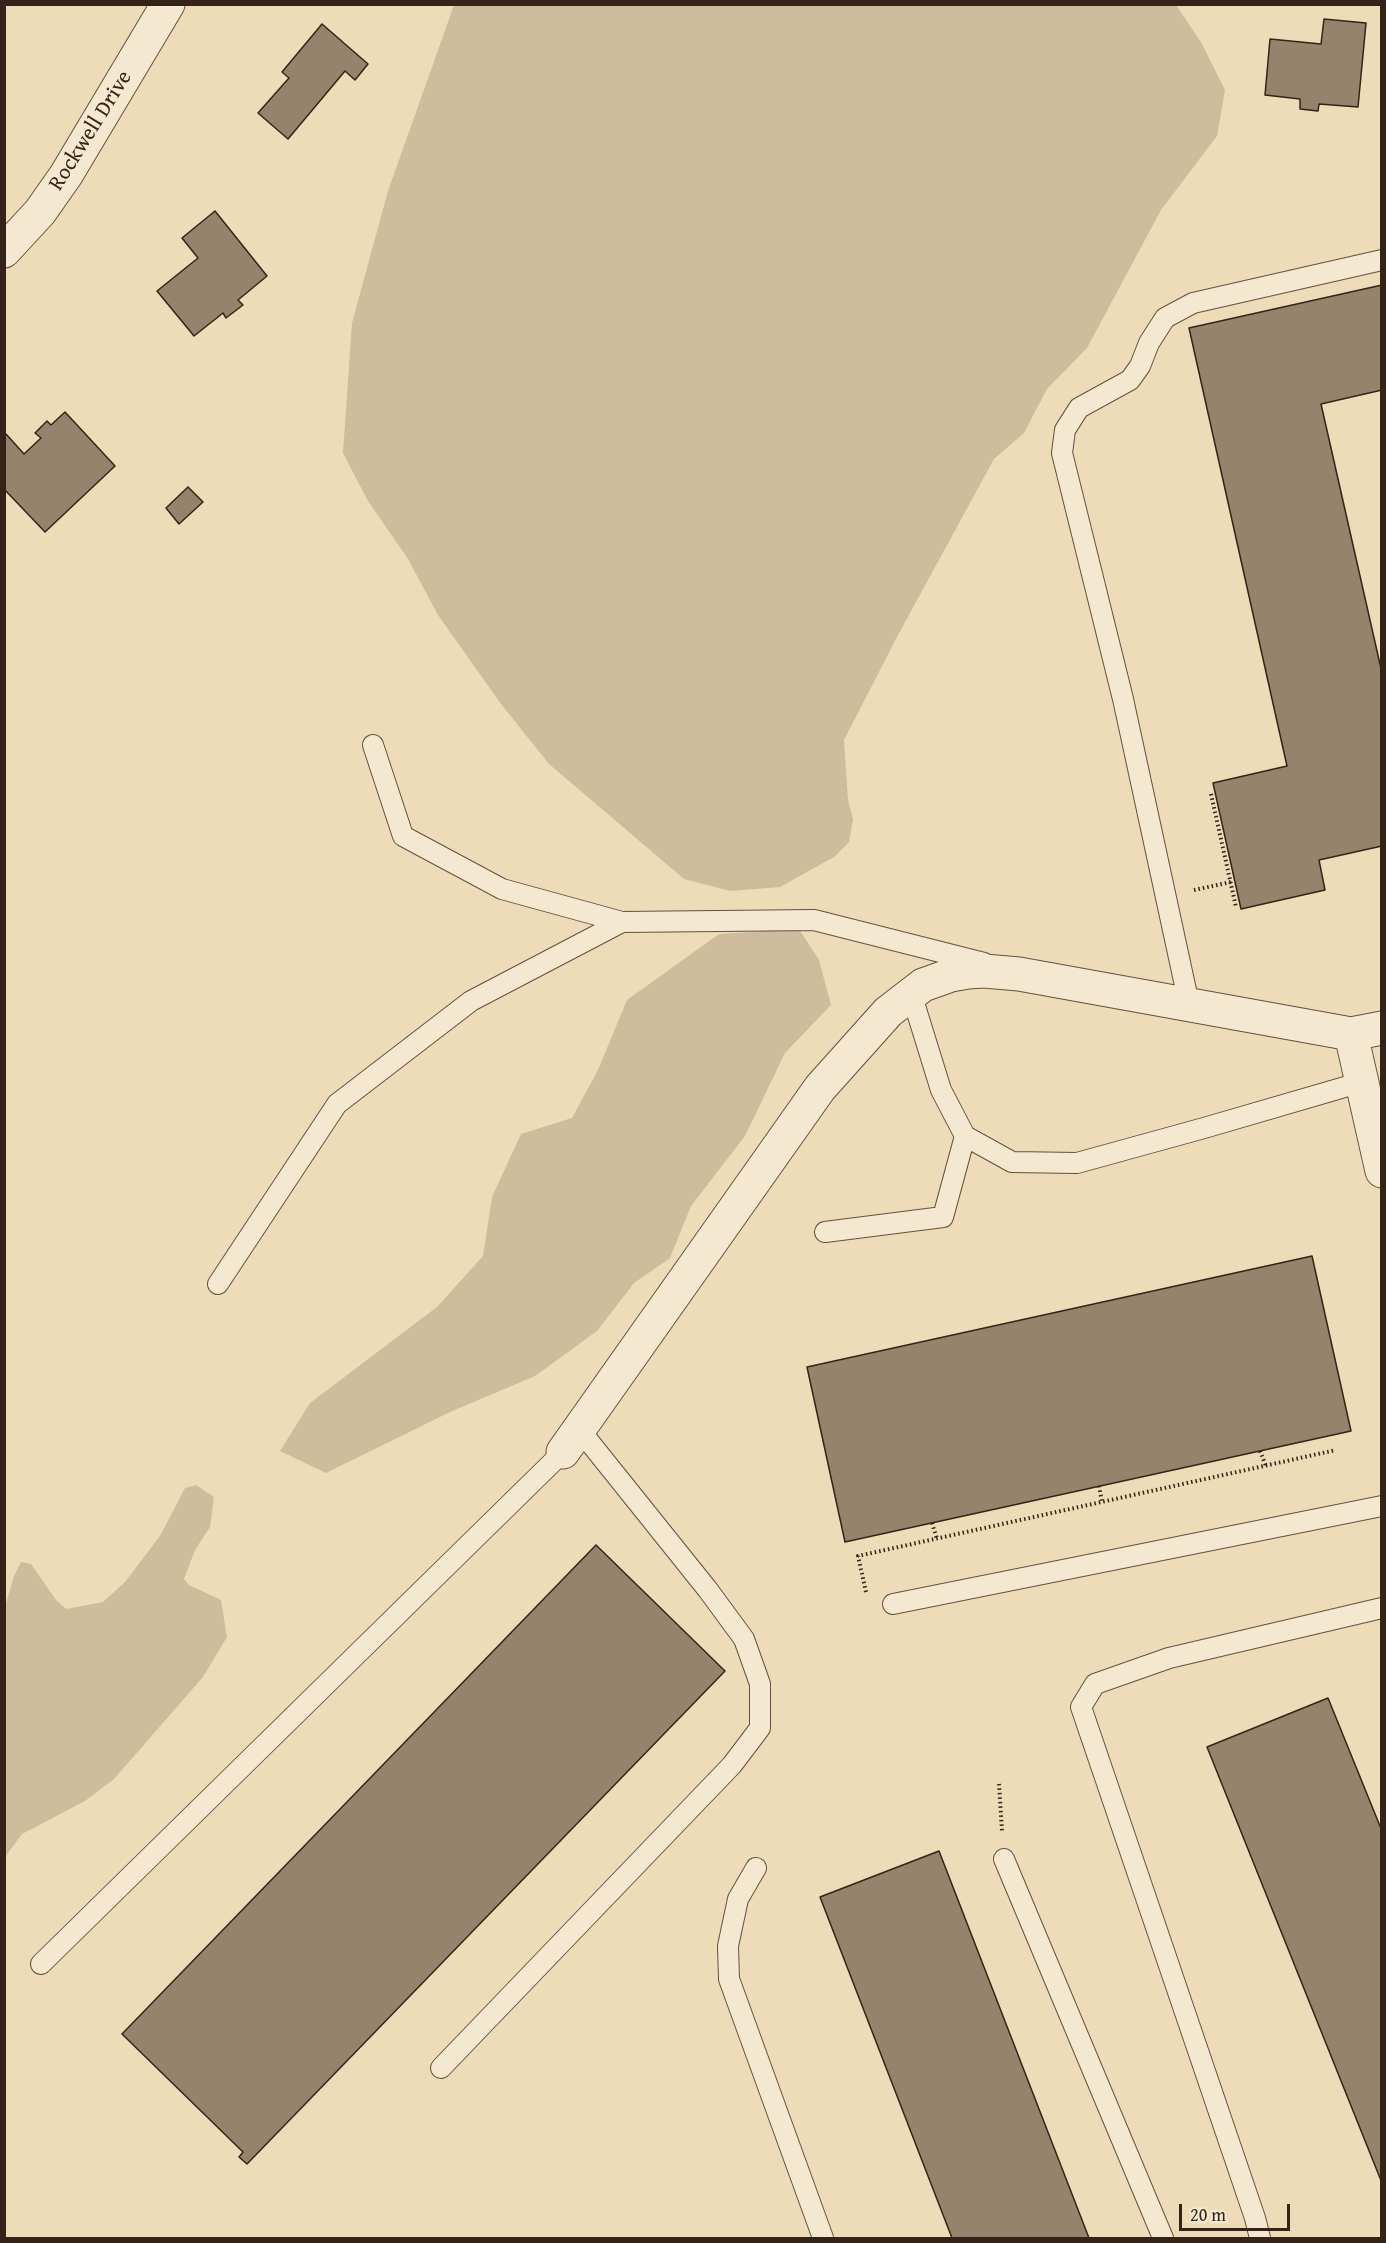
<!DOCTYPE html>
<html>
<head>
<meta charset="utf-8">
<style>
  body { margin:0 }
  #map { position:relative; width:1386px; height:2243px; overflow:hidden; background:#eedbb8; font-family:"Gentium Book Plus",serif }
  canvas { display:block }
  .frame { position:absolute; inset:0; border:6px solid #352318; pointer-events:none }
  .scale { position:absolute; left:1179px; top:2204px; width:111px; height:27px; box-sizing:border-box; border:3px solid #352318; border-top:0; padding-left:8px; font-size:18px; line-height:21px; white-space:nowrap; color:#352318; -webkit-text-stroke:4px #f4e8d1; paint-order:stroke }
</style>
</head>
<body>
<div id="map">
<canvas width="1386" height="2243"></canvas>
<div class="frame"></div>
<div class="scale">20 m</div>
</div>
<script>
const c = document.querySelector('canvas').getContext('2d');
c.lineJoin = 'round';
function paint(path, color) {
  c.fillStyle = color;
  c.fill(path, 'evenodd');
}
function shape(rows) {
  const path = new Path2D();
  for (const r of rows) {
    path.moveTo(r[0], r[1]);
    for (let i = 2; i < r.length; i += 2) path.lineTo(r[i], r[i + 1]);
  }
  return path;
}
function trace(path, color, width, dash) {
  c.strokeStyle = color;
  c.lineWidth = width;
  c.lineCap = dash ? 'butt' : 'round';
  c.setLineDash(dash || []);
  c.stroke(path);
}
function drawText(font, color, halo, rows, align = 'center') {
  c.font = font + ' "Gentium Book Plus",serif';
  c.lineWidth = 4.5;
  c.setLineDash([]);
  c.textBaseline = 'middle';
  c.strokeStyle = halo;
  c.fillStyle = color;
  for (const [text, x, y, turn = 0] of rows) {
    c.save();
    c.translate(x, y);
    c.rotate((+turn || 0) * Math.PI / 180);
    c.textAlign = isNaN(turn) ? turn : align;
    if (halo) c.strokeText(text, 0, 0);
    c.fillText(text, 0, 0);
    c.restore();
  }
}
paint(shape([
  [454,5,1176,5,1201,42,1225,90,1217,136,1161,210,1087,348,1047,389,1024,433,994,459,898,635,844,740,848,800,853,819,849,842,834,857,780,887,730,891,684,879,549,764,501,704,438,615,408,559,368,501,343,453,352,323,388,191],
  [799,929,819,960,831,1005,785,1053,745,1136,691,1206,670,1258,634,1283,597,1331,535,1376,450,1412,326,1473,280,1451,310,1403,437,1307,483,1256,492,1197,521,1134,572,1118,598,1070,627,1000,719,934],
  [196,1485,214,1497,210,1527,195,1550,184,1579,189,1585,221,1600,227,1637,203,1677,114,1779,85,1801,22,1834,5,1857,5,1607,14,1576,21,1562,31,1564,56,1600,66,1609,103,1602,125,1582,160,1536,185,1488]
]), '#cfbc9d');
const building = shape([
  [1324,19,1366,23,1358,107,1319,104,1318,111,1300,109,1300,99,1265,95,1270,39,1321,44,1324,19],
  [322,24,368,64,355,80,345,71,288,139,258,113,289,78,282,72,322,24],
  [215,211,267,276,238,300,243,305,226,318,223,313,194,336,157,291,198,258,182,238,215,211],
  [1382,285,1382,390,1321,404,1382,673,1382,846,1319,860,1325,890,1241,909,1213,783,1287,766,1189,328,1382,285],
  [65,412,115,466,45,532,4,489,4,435,6,434,24,454,41,438,35,433,47,421,51,425,65,412],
  [188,487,203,502,179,524,166,508,188,487],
  [1312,1256,1351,1431,845,1542,807,1367,1312,1256],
  [596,1545,725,1671,247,2164,239,2157,243,2152,122,2034,596,1545],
  [1328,1698,1382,1831,1382,2183,1207,1747,1328,1698],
  [939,1851,1089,2238,952,2238,820,1897,939,1851]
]);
paint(building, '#95836b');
trace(building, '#352318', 1.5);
const service = shape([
  [373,745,403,836,502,889,622,922],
  [911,993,941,1090,965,1136,1012,1162,1077,1163,1204,1128,1362,1082],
  [1189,1004,1123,699,1062,453,1065,430,1079,408,1130,380,1140,366,1149,343,1165,318,1193,303,1382,260],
  [825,1232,943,1217,965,1136],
  [218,1284,337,1104,471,1001,622,922,814,920,984,963],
  [893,1604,1382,1506],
  [1004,1859,1163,2238],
  [756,1868,738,1899,728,1946,729,1979,823,2238],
  [41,1964,563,1452],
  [441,2068,732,1765,760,1728,760,1684,744,1639,708,1590,579,1429],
  [1260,2238,1255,2218,1081,1707,1095,1684,1169,1658,1382,1608]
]);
const minor = shape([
  [4,251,40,212,66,175,168,4],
  [1382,1028,1351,1034,1382,1171],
  [563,1452,820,1088,888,1012,923,985,951,975,968,972,984,971,1019,974,1351,1034]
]);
trace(service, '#635140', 22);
trace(minor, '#635140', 35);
trace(shape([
  [1211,794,1236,907],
  [1194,890,1231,882],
  [1260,1451,1266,1466],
  [1099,1486,1102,1502],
  [932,1523,937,1539],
  [866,1592,858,1556,1336,1450],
  [999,1784,1002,1831]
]), '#352318', 4, [1.5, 3]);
trace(service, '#f4e8d1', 20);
trace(minor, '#f4e8d1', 33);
drawText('22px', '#352318', '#f4e8d1', [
  ["Rockwell Drive",91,131,-58]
]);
</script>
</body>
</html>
